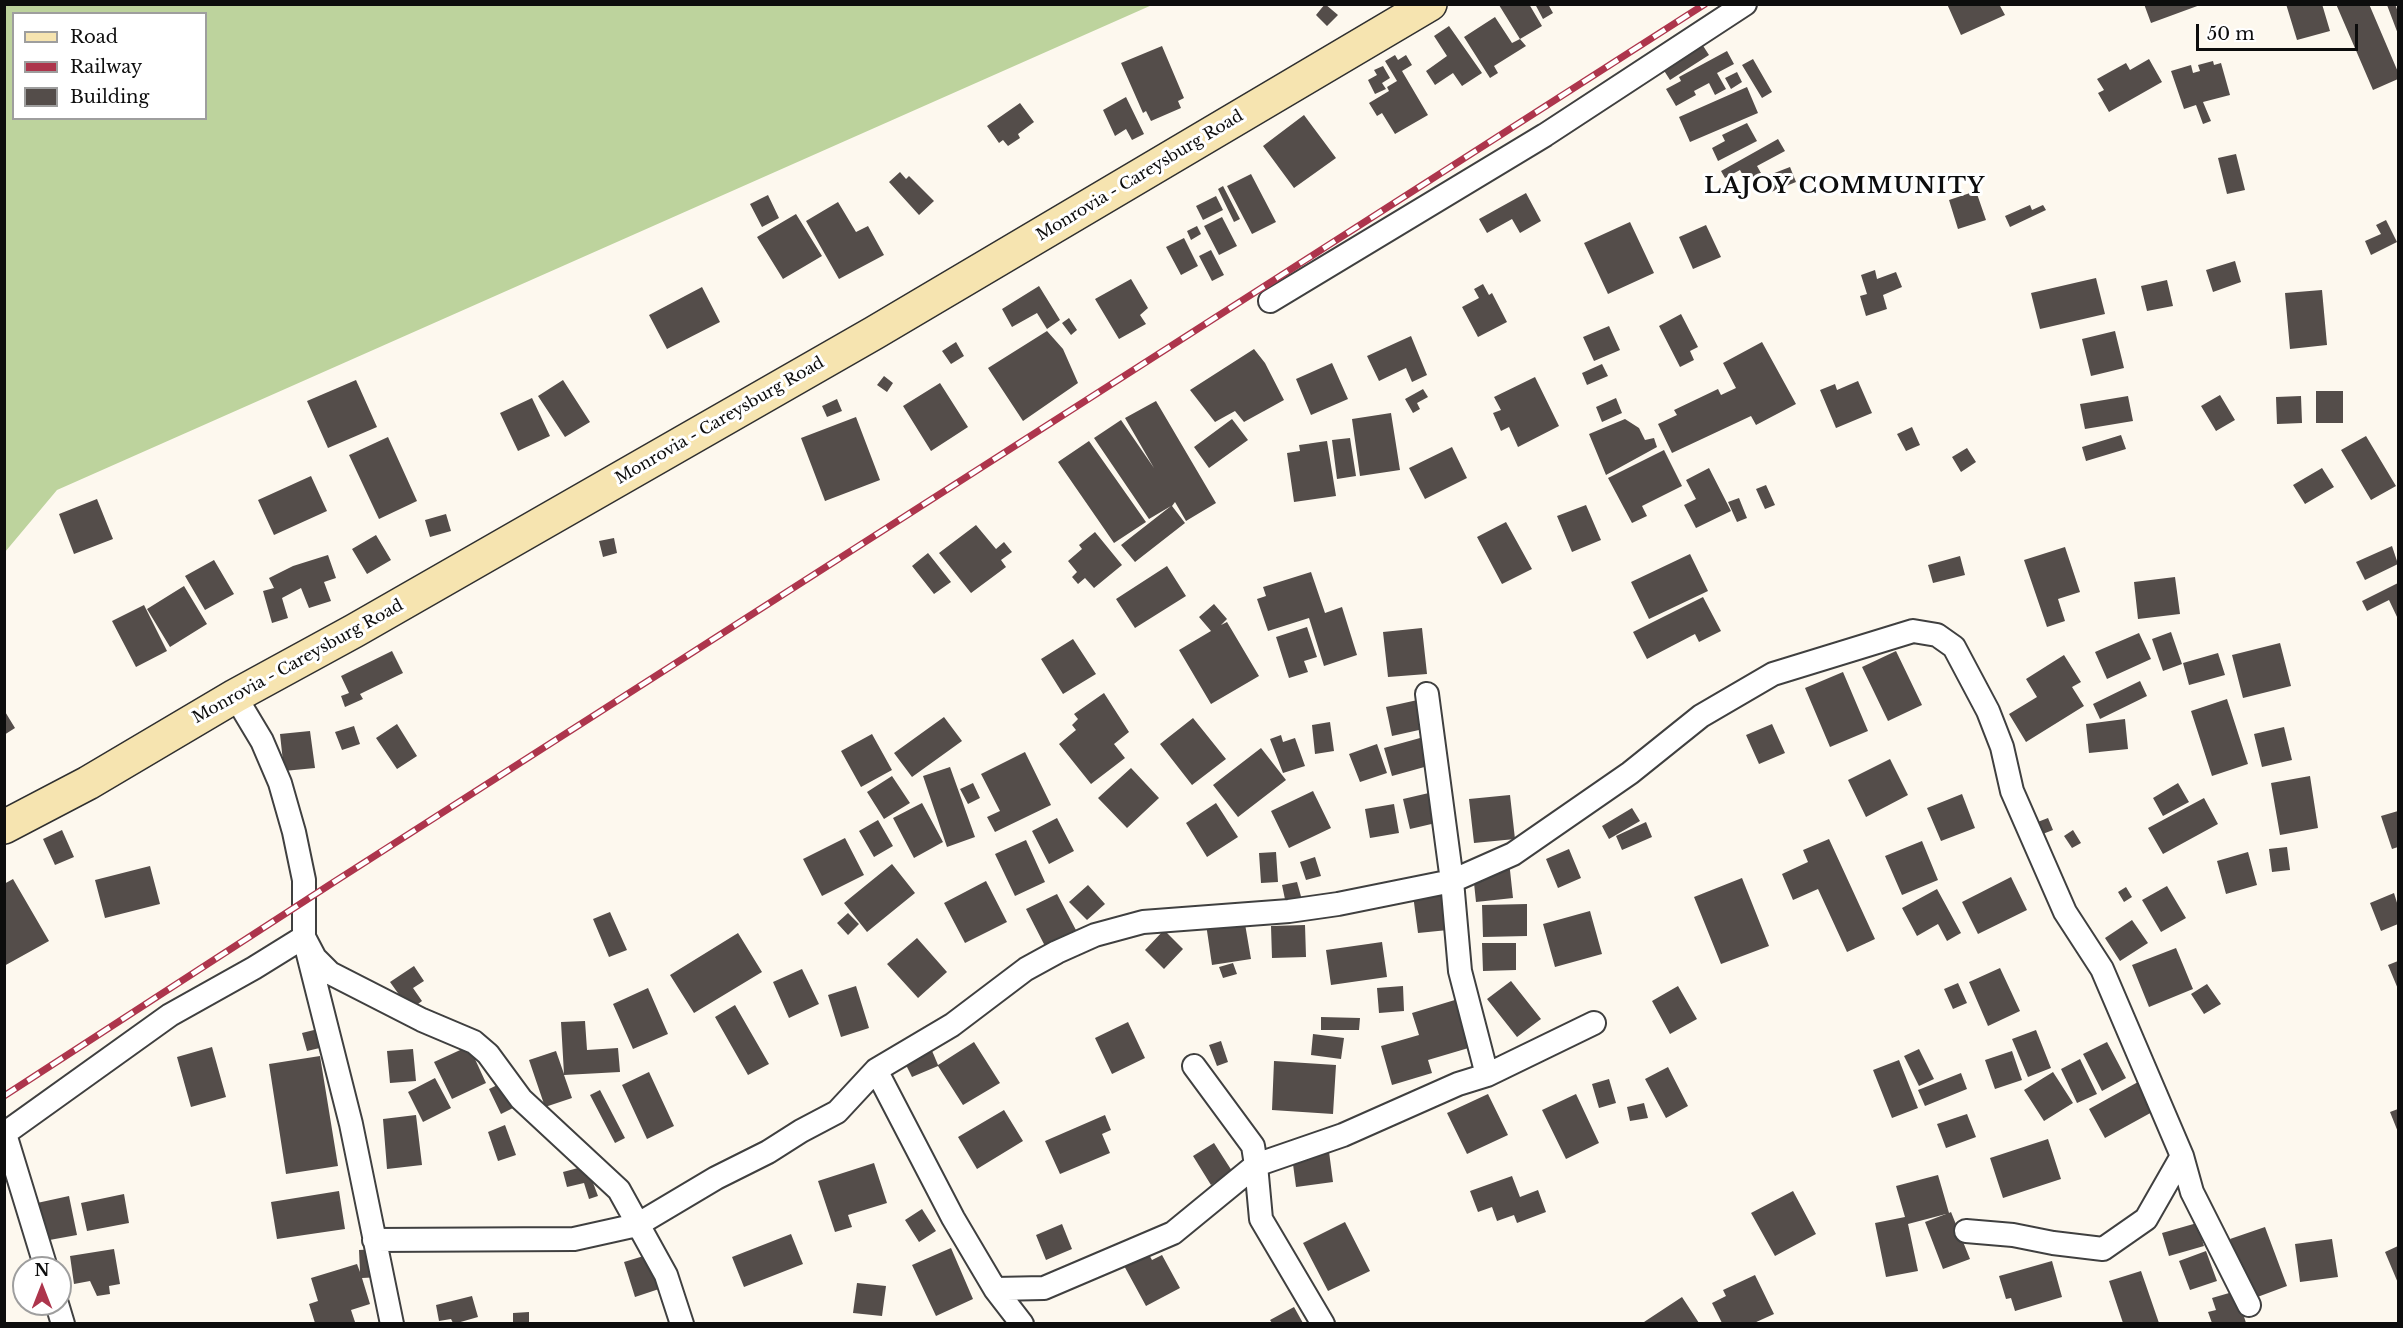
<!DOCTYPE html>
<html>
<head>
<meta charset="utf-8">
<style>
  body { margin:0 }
  #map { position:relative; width:2403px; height:1328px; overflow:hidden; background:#fdf8ee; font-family:"Libre Baskerville",serif }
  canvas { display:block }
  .frame { position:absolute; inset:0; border:6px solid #0d0d0d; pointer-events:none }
  .legend { position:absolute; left:12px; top:12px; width:195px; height:108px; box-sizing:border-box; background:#fff; border:2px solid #9e9e9e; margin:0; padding:8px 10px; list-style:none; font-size:18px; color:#0d0d0d }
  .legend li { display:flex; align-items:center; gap:12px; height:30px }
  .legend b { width:30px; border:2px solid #9e9e9e }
  .north { position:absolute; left:12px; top:1256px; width:60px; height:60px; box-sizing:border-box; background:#fff; border:2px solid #9e9e9e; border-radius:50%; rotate:0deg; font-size:16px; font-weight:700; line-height:24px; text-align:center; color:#0d0d0d }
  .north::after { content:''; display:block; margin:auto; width:21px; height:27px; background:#ad354c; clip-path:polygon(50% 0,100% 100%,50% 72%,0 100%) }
  .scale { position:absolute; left:2196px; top:24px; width:162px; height:27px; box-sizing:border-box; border:3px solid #0d0d0d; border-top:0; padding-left:8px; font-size:18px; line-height:21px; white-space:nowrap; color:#0d0d0d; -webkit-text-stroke:4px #fff; paint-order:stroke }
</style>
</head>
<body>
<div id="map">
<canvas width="2403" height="1328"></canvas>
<div class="frame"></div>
<ul class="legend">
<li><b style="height:8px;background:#f6e4b0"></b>Road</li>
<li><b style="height:8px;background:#ad354c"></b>Railway</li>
<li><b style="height:16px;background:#544d4a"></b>Building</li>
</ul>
<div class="north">N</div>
<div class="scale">50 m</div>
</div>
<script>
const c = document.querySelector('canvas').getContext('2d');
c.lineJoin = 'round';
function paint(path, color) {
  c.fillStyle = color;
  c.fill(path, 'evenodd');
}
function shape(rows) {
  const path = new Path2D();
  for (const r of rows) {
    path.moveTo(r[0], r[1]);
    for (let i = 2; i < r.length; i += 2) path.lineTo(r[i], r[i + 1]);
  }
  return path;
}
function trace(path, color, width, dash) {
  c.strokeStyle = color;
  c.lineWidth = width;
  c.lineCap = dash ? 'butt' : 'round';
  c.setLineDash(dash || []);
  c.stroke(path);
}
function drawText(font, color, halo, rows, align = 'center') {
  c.font = font + ' "Libre Baskerville",serif';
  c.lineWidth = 6;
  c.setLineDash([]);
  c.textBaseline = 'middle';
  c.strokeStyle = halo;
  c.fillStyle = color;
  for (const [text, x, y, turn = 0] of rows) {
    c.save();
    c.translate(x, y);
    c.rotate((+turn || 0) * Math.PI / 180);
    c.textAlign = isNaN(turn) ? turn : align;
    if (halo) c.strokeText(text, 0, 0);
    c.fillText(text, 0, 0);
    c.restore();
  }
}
paint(shape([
  [5,4,1152,4,1152,5,57,490,5,552],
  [14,14,206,14,206,118,14,118]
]), '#bdd39d');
paint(shape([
  [1325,4,1338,15,1327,26,1316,15],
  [1501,4,1529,4,1542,26,1520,39,1499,5],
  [1535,4,1548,4,1553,13,1543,19],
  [1947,4,1999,4,2005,15,1961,35],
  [2144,4,2200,4,2200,5,2151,23],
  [2286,4,2322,4,2330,31,2297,40],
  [2336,4,2369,4,2398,72,2398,79,2373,90],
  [2395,4,2398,12,2398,34,2387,5],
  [1495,17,1512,43,1520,39,1526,46,1494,66,1498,73,1490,78,1464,37],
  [1449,26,1482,73,1462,86,1453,73,1435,85,1426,71,1447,56,1434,36],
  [1698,38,1709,55,1670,80,1656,58],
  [1162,46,1184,98,1178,101,1181,108,1151,121,1146,111,1143,113,1121,63],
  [1727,51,1734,64,1717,73,1726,89,1715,95,1709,83,1694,91,1696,95,1676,106,1666,89,1681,81,1679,77],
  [1395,55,1398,60,1406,55,1412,65,1402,71,1428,115,1395,134,1382,113,1377,116,1369,103,1389,91,1387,87,1397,81,1385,61],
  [1753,59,1772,92,1762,98,1742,65],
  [2149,59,2162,82,2109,112,2098,93,2104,90,2097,79,2126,63,2130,70],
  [2213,61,2214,65,2221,63,2230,95,2203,102,2211,121,2203,124,2196,105,2184,109,2171,71,2191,65,2193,73,2200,71,2198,65],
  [1383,66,1390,78,1382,83,1386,89,1375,94,1368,80,1377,75,1374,70],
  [1737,72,1742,82,1731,89,1725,78],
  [1747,87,1758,113,1690,142,1679,117],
  [1126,97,1144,134,1132,140,1126,129,1115,136,1103,110],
  [1020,103,1034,122,1018,134,1020,138,1008,146,1003,140,999,143,987,126],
  [1304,115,1336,158,1294,188,1263,146],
  [1747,123,1757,141,1718,161,1712,148,1725,141,1722,135],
  [1778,139,1785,151,1757,166,1761,173,1746,181,1740,170,1725,178,1721,171],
  [2236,154,2245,190,2227,194,2218,158],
  [1790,167,1796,182,1771,192,1764,177],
  [900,172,906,179,909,176,934,201,919,215,889,182],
  [1251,174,1276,222,1252,234,1227,186],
  [1223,186,1240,219,1234,222,1218,189],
  [1976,191,1986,220,1958,229,1949,200],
  [1526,193,1541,221,1520,233,1512,219,1487,233,1479,219],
  [768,195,779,218,762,227,750,204],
  [1216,196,1223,210,1203,220,1196,206],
  [838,202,856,232,868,226,884,255,839,279,806,221],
  [2030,205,2032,210,2043,205,2046,210,2010,227,2005,216],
  [796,214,822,256,783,279,757,237],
  [1222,217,1237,246,1219,255,1204,226],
  [2386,220,2397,242,2371,255,2365,241,2381,234,2376,225],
  [1630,222,1654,273,1608,294,1584,243],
  [1706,225,1721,257,1693,269,1679,237],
  [1197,226,1201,234,1191,240,1187,231],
  [1184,238,1198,266,1181,275,1166,247],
  [1211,250,1224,275,1212,281,1199,256],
  [2235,261,2241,282,2213,292,2206,270],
  [1875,270,1877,279,1896,272,1902,287,1883,295,1887,309,1866,316,1860,296,1867,294,1861,275],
  [2096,278,2105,314,2040,329,2031,293],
  [1131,279,1148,308,1140,315,1146,324,1119,339,1095,299],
  [2167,280,2173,306,2147,311,2141,286],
  [1483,284,1489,295,1492,293,1507,322,1478,337,1462,307,1479,298,1474,289],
  [1039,286,1060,320,1047,329,1037,313,1012,327,1002,309],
  [702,287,720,322,667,349,649,315],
  [2322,290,2327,345,2290,349,2285,293],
  [1681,314,1698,347,1690,351,1694,360,1680,367,1659,326],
  [1069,318,1077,330,1071,335,1062,323],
  [1609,326,1620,350,1594,361,1583,337],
  [1047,331,1063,349,1078,383,1023,421,988,368],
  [2115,331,2124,368,2091,376,2082,339],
  [1411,336,1427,375,1412,382,1406,368,1379,381,1367,356],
  [956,342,964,356,951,364,942,351],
  [1762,342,1796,404,1756,425,1751,416,1672,453,1658,424,1677,415,1674,410,1718,389,1721,395,1736,388,1723,363],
  [1254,349,1265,363,1284,400,1244,422,1235,411,1215,422,1190,390],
  [1332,363,1348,399,1311,415,1296,379],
  [1602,364,1608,376,1587,385,1582,373],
  [884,376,893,383,887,392,877,385],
  [1535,377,1559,426,1518,447,1509,427,1501,431,1493,413,1501,410,1494,397],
  [356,380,377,427,328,448,307,401],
  [563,380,590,422,565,437,538,396],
  [1858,381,1872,413,1836,428,1820,390,1835,384,1837,390],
  [940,383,968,427,931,451,903,406],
  [1423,389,1428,397,1417,403,1420,409,1413,413,1405,399],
  [2316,391,2343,391,2343,423,2316,423],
  [2220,395,2235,420,2216,431,2201,406],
  [2128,396,2133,421,2085,429,2080,404],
  [2301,396,2302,423,2277,424,2276,397],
  [532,398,550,436,518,451,500,413],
  [1616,398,1622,413,1602,422,1596,407],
  [837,399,842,411,827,417,822,406],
  [1156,401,1216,503,1186,521,1175,502,1172,506,1185,523,1135,562,1121,545,1171,506,1149,519,1094,438,1121,420,1154,468,1125,418],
  [1391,413,1400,470,1360,476,1352,419],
  [856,417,880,480,825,501,801,438],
  [1232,419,1248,440,1209,468,1194,447],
  [1625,419,1639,428,1645,440,1654,438,1657,447,1606,475,1589,434],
  [1912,427,1920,445,1906,451,1897,434],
  [2121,435,2126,449,2086,461,2082,447],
  [2366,436,2396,486,2371,500,2341,450],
  [388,437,417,501,379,519,349,455],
  [1350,438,1356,476,1337,479,1332,440],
  [1089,441,1146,522,1114,543,1058,462],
  [1327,441,1336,496,1294,502,1287,453,1300,451,1299,445],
  [1452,447,1467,478,1425,499,1409,468],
  [1967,448,1976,462,1961,472,1952,457],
  [1664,450,1682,486,1642,506,1647,516,1632,523,1608,478],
  [1709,468,1731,511,1696,528,1684,505,1696,499,1686,480],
  [2322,468,2334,487,2305,504,2293,485],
  [311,476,327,511,274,535,258,500],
  [1766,485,1775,505,1765,509,1756,489],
  [1739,498,1747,518,1737,522,1728,502],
  [97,499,113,539,74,554,59,514],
  [1586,505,1601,540,1572,552,1557,516],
  [446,514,451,531,430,537,425,520],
  [1506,522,1532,569,1502,584,1477,537],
  [976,525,996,549,1004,542,1012,552,1001,560,1006,567,971,593,939,553],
  [1095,532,1122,565,1094,588,1085,578,1078,584,1072,577,1077,572,1068,561,1082,549,1079,545],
  [376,535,391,560,367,574,352,549],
  [614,538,617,553,603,557,599,541],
  [2392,546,2398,564,2365,580,2356,562],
  [2065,547,2080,592,2058,599,2065,621,2047,627,2024,560],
  [928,553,951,582,934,594,912,566],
  [1690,554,1708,591,1649,619,1631,582],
  [328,555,336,578,324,582,331,601,309,608,301,588,282,598,288,618,272,623,263,591,274,588,269,578,293,566],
  [1960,556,1965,575,1933,583,1928,565],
  [214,560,234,594,205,610,185,576],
  [1167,566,1186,596,1135,628,1116,599],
  [1311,572,1325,613,1342,607,1357,655,1324,666,1309,618,1268,631,1257,599,1266,596,1263,587],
  [2175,577,2180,614,2138,619,2134,582],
  [2398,583,2398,619,2389,600,2367,611,2362,601],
  [184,586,207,624,170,647,147,609],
  [1703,597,1721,631,1699,642,1695,634,1647,659,1633,632],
  [1214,604,1227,619,1221,625,1227,622,1259,676,1211,704,1179,650,1211,631,1199,617],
  [144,605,167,651,136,667,112,621],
  [1307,627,1317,657,1304,661,1308,672,1289,678,1276,637],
  [1422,628,1427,674,1388,677,1383,632],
  [2171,632,2182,664,2163,671,2152,639],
  [2139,633,2151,659,2107,679,2095,652],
  [1073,639,1096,674,1063,694,1041,659],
  [2280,643,2291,686,2243,698,2232,655],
  [392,651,403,673,360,694,363,699,345,707,341,696,349,693,341,676],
  [1896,651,1922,705,1888,721,1862,667],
  [2218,653,2225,675,2189,685,2183,663],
  [2064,655,2081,682,2072,687,2084,706,2026,742,2009,714,2037,697,2026,679],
  [1843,672,1868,731,1830,747,1805,688],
  [2140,681,2147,696,2100,719,2093,704],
  [1104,693,1129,732,1114,744,1125,758,1091,784,1059,744,1076,730,1072,725,1078,719,1074,714],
  [1422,699,1428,728,1392,736,1386,707],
  [2227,699,2248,764,2212,776,2191,711],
  [4,710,15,728,4,735],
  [944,717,962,741,912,777,894,753],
  [1193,718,1226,759,1192,785,1160,744],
  [2125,719,2128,749,2089,753,2086,724],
  [1330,722,1334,751,1315,754,1312,725],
  [397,724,417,756,397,769,376,738],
  [1772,724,1785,753,1759,764,1746,735],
  [354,726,360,744,342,750,335,732],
  [2284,727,2292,760,2262,767,2254,734],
  [310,731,315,768,284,771,280,734],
  [872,734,892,770,861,787,841,751],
  [1281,735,1283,742,1295,738,1305,766,1283,773,1270,739],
  [1420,738,1428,766,1392,776,1384,748],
  [1377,744,1387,773,1360,782,1349,754],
  [1261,748,1286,780,1238,817,1213,785],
  [1025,752,1051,805,995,832,987,817,1000,811,981,774],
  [1890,759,1908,795,1866,817,1848,780],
  [950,767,975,837,947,847,923,776],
  [1131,768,1159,798,1127,828,1098,798],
  [892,776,910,803,884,819,867,792],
  [2310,776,2318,828,2280,835,2271,783],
  [973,783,980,798,968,804,960,789],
  [2178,783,2189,802,2163,816,2153,798],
  [1446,789,1453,819,1410,829,1403,799],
  [1313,791,1331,828,1289,848,1271,811],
  [1962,794,1975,828,1941,841,1927,808],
  [1510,795,1515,839,1474,843,1469,799],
  [2204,798,2218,824,2163,854,2148,828],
  [922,803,943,842,914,858,893,818],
  [1216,803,1238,837,1207,857,1186,823],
  [1394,804,1399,833,1370,838,1365,809],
  [1632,808,1640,821,1609,839,1602,826],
  [2398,811,2398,847,2392,849,2381,816],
  [1057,818,1074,851,1049,864,1032,831],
  [2048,818,2053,830,2040,835,2035,823],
  [878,820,893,846,874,857,859,831],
  [1646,822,1652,837,1622,850,1616,836],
  [62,830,74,857,55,865,43,839],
  [2073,830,2081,843,2072,848,2064,836],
  [845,838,864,875,822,896,803,859],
  [1829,839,1875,939,1847,952,1818,889,1793,900,1782,874,1808,862,1803,850],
  [1026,840,1045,882,1015,896,995,854],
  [1922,841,1938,880,1902,895,1885,856],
  [2287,847,2290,870,2272,872,2269,849],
  [1569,849,1581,878,1558,888,1546,859],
  [1276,852,1278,882,1261,883,1259,853],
  [2248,852,2257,885,2226,894,2217,861],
  [1315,857,1321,876,1306,880,1300,862],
  [1509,861,1513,898,1476,902,1472,864],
  [892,864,915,893,867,932,844,903],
  [150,866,160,904,105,918,95,880],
  [2011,877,2027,910,1978,934,1962,902],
  [1742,878,1769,946,1721,964,1694,897],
  [13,879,49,941,4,966,4,884],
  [986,881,1007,922,965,943,944,903],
  [1297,882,1302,900,1286,904,1282,885],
  [1088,885,1105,904,1087,920,1069,902],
  [2167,886,2186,918,2161,932,2142,900],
  [2126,887,2132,897,2124,902,2118,892],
  [1937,889,1961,933,1947,941,1938,924,1917,936,1902,908],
  [1453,891,1458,929,1418,933,1413,895],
  [2394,893,2398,906,2398,924,2381,931,2370,903],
  [1057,894,1077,932,1046,948,1026,909],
  [1527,904,1527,936,1483,937,1482,905],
  [1590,911,1602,954,1555,967,1543,924],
  [610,912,627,950,609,957,593,919],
  [848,913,859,924,848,935,837,923],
  [1244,918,1251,959,1212,965,1206,924],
  [2132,920,2148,943,2120,961,2105,938],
  [1305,925,1306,957,1272,958,1271,926],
  [1164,930,1183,949,1164,969,1145,950],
  [738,933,762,972,694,1013,670,975],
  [917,938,947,972,918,998,887,964],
  [1382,942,1387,977,1331,985,1326,950],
  [1482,943,1516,943,1516,970,1483,971],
  [2176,948,2193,989,2149,1007,2132,965],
  [2398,961,2398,989,2388,965],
  [1233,963,1237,974,1223,978,1219,967],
  [414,966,424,981,413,988,422,1001,410,1010,390,982],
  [2000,968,2020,1011,1988,1026,1969,982],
  [802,969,819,1004,789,1018,773,982],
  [1511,981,1541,1019,1517,1037,1487,999],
  [1958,983,1967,1003,1953,1009,1944,989],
  [2207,984,2221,1004,2204,1014,2191,994],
  [856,986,869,1028,841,1037,828,995],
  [1403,986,1404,1011,1379,1013,1377,988],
  [1678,986,1697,1019,1670,1034,1652,1001],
  [648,988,668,1034,633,1049,613,1004],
  [1468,996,1482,1044,1428,1060,1432,1073,1392,1085,1381,1046,1419,1035,1412,1013],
  [735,1005,769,1064,748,1075,715,1017],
  [1321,1017,1360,1018,1359,1030,1321,1030],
  [585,1021,587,1050,618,1048,620,1072,564,1075,572,1098,545,1107,529,1060,556,1051,564,1074,561,1022],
  [1128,1022,1145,1058,1112,1074,1095,1038],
  [318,1029,324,1047,307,1051,302,1033],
  [2036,1030,2051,1068,2028,1077,2012,1039],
  [1313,1034,1344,1038,1341,1059,1311,1055],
  [1221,1041,1228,1062,1217,1066,1209,1045],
  [974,1042,1000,1083,963,1105,938,1066,912,1077,903,1059,930,1046,938,1065],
  [2107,1042,2126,1078,2102,1091,2083,1054],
  [469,1046,486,1083,452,1099,434,1062],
  [212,1047,226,1097,191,1107,177,1057],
  [413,1049,416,1081,390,1083,387,1051],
  [1919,1049,1934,1079,1919,1086,1904,1056],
  [2012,1051,2022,1080,1995,1089,1985,1060],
  [320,1056,338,1166,286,1174,269,1064],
  [2080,1059,2097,1094,2077,1103,2061,1069],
  [1899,1060,1918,1108,1892,1118,1873,1070],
  [1274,1061,1336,1065,1333,1114,1272,1110],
  [1668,1067,1688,1106,1666,1118,1645,1079],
  [649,1072,674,1126,647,1139,622,1085],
  [2053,1072,2073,1103,2044,1121,2024,1090],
  [1961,1073,1967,1089,1925,1106,1918,1090],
  [435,1078,451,1108,423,1122,408,1092],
  [512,1078,523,1103,501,1114,489,1089],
  [1609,1079,1616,1103,1599,1108,1592,1084],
  [2138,1082,2154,1111,2105,1138,2089,1109],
  [600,1090,625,1138,615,1143,590,1095],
  [1488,1094,1508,1135,1467,1154,1447,1113],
  [1576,1094,1599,1143,1566,1159,1542,1110],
  [1644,1103,1648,1118,1630,1121,1627,1107],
  [2398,1109,2398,1132,2390,1112],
  [1004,1110,1023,1141,977,1169,958,1137],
  [1967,1114,1976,1137,1946,1148,1937,1124],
  [416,1115,422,1165,387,1169,383,1119],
  [1105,1115,1111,1130,1102,1134,1110,1153,1060,1174,1045,1141],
  [505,1125,516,1155,498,1161,488,1132],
  [2048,1139,2061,1179,2003,1198,1990,1158],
  [1214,1143,1232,1171,1211,1185,1193,1156],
  [1328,1144,1333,1182,1296,1187,1291,1149],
  [874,1163,887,1203,848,1215,852,1227,835,1232,818,1181],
  [593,1164,592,1180,598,1196,589,1199,584,1183,567,1187,563,1172],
  [1938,1175,1949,1213,1951,1212,1970,1259,1943,1269,1925,1222,1946,1214,1908,1224,1918,1271,1886,1277,1875,1223,1905,1217,1896,1186],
  [1512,1176,1520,1197,1538,1190,1546,1212,1517,1223,1514,1215,1497,1221,1492,1207,1478,1212,1470,1191],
  [339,1191,345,1229,277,1239,271,1202],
  [1793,1191,1816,1234,1775,1256,1751,1213],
  [124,1194,129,1223,87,1231,81,1203],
  [69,1196,77,1235,44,1241,37,1203],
  [922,1209,936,1231,919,1242,905,1220],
  [1345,1222,1370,1271,1328,1291,1303,1243],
  [2197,1223,2204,1246,2169,1256,2162,1233],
  [1062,1224,1072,1249,1046,1260,1036,1235],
  [2265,1227,2287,1286,2252,1299,2230,1239],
  [791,1234,803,1264,744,1287,732,1257],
  [2332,1239,2338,1277,2300,1282,2295,1244],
  [2398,1246,2398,1283,2385,1252],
  [951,1248,973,1299,936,1316,912,1265],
  [114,1249,120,1284,109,1286,110,1294,97,1296,90,1281,74,1284,70,1256],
  [380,1249,382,1277,362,1278,370,1304,351,1310,355,1322,315,1323,309,1304,318,1301,311,1278,357,1264,360,1272,359,1250],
  [1146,1249,1152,1260,1162,1255,1180,1288,1146,1306,1122,1262],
  [2206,1251,2217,1281,2190,1290,2179,1261],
  [647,1255,659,1289,635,1297,624,1262],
  [2052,1261,2062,1297,2015,1311,2011,1298,2006,1299,1999,1276],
  [2141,1271,2159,1323,2123,1323,2109,1281],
  [1755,1275,1774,1314,1754,1323,1722,1323,1712,1303,1726,1296,1723,1290],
  [857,1283,886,1286,882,1316,853,1313],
  [2236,1291,2246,1323,2212,1323,2208,1312,2216,1310,2212,1298],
  [472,1296,478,1317,457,1323,453,1323,451,1319,439,1321,436,1305],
  [1682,1297,1699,1323,1645,1323,1644,1322],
  [1294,1307,1303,1323,1272,1323,1270,1320],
  [529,1312,529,1323,513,1323,513,1313]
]), '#544d4a');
const street = shape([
  [1270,301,1545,135,1745,4],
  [1427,694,1452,881,1460,971,1487,1075],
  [304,937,315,958,330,973,422,1020,474,1042,488,1054,521,1099,619,1190,666,1275,682,1324],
  [307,950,351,1124,392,1324],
  [876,1070,953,1218,995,1289,1022,1324],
  [4,1134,170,1015,254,968,304,937,304,880,294,832,280,783,262,741,235,696],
  [5,1134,46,1268],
  [1966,1231,2013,1235,2053,1243,2103,1249,2146,1219,2182,1156],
  [374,1240,574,1239,637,1225,716,1178,768,1152,801,1131,837,1112,876,1070,952,1025,1026,969,1057,952,1095,935,1143,922,1289,911,1338,904,1452,881,1513,854,1630,773,1701,716,1773,674,1913,631,1937,635,1954,647,1988,711,2002,747,2012,791,2065,912,2102,969,2182,1156,2192,1192,2249,1305],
  [995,1289,1044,1288,1173,1233,1256,1165,1253,1146,1194,1066],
  [57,1304,63,1324],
  [1323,1324,1261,1219,1256,1165,1343,1135,1458,1084,1487,1075,1594,1023]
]);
const secondary = shape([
  [4,827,88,783,235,696,354,631,874,333,1430,4]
]);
trace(street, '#404040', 26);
trace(secondary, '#2f2f2f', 36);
trace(street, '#fff', 22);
trace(secondary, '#f6e4b0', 33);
const rail = shape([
  [4,1096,334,882,1705,4]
]);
trace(rail, '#ad354c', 7);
trace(rail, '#fff', 4.5, [14]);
drawText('16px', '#0d0d0d', '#fff', [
  ["Monrovia - Careysburg Road",1140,176,-31],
  ["Monrovia - Careysburg Road",720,421,-30],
  ["Monrovia - Careysburg Road",298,662,-29]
]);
c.letterSpacing = '1.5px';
drawText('bold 22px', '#0d0d0d', '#fff', [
  ["LAJOY COMMUNITY",1845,187]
]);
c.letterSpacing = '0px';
</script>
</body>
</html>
